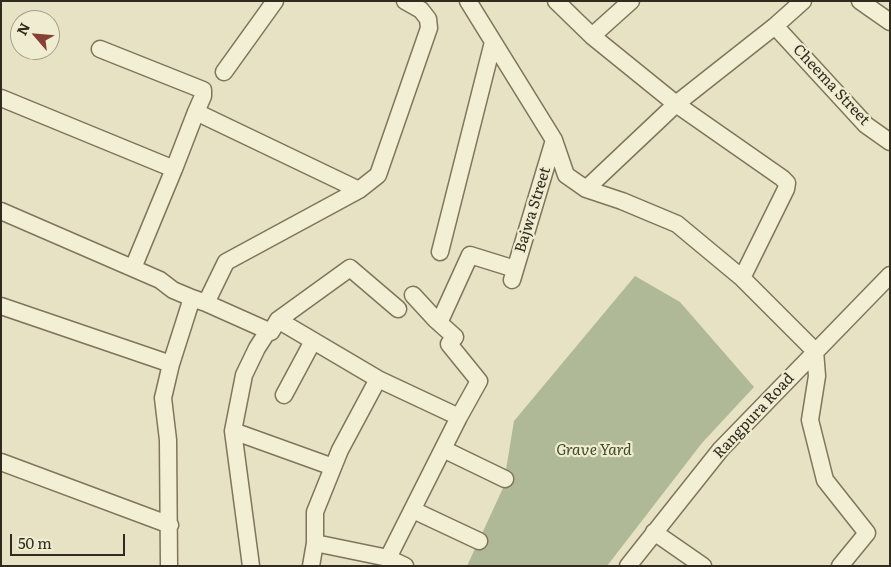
<!DOCTYPE html>
<html>
<head>
<meta charset="utf-8">
<style>
  body { margin:0 }
  #map { position:relative; width:891px; height:567px; overflow:hidden; background:#e7e2c3; font-family:Literata,serif }
  canvas { display:block }
  .frame { position:absolute; inset:0; border:2px solid #312a1e; pointer-events:none }
  .north { position:absolute; left:10px; top:10px; width:50px; height:50px; box-sizing:border-box; background:#f0ecd1; border:1px solid #a49e89; border-radius:50%; rotate:297deg; font-size:14px; font-weight:700; line-height:20px; text-align:center; color:#312a1e }
  .north::after { content:''; display:block; margin:auto; width:18px; height:22px; background:#864034; clip-path:polygon(50% 0,100% 100%,50% 72%,0 100%) }
  .scale { position:absolute; left:10px; top:534px; width:115px; height:22px; box-sizing:border-box; border:2px solid #312a1e; border-top:0; padding-left:6px; font-size:15px; line-height:18px; white-space:nowrap; color:#312a1e; -webkit-text-stroke:4px #f0ecd1; paint-order:stroke }
</style>
</head>
<body>
<div id="map">
<canvas width="891" height="567"></canvas>
<div class="frame"></div>
<div class="north">N</div>
<div class="scale">50 m</div>
</div>
<script>
const c = document.querySelector('canvas').getContext('2d');
c.lineJoin = 'round';
function paint(path, color) {
  c.fillStyle = color;
  c.fill(path, 'evenodd');
}
function shape(rows) {
  const path = new Path2D();
  for (const r of rows) {
    path.moveTo(r[0], r[1]);
    for (let i = 2; i < r.length; i += 2) path.lineTo(r[i], r[i + 1]);
  }
  return path;
}
function trace(path, color, width, dash) {
  c.strokeStyle = color;
  c.lineWidth = width;
  c.lineCap = dash ? 'butt' : 'round';
  c.setLineDash(dash || []);
  c.stroke(path);
}
function drawText(font, color, halo, rows, align = 'center') {
  c.font = font + ' Literata,serif';
  c.lineWidth = 4.5;
  c.setLineDash([]);
  c.textBaseline = 'middle';
  c.strokeStyle = halo;
  c.fillStyle = color;
  for (const [text, x, y, turn = 0] of rows) {
    c.save();
    c.translate(x, y);
    c.rotate((+turn || 0) * Math.PI / 180);
    c.textAlign = isNaN(turn) ? turn : align;
    if (halo) c.strokeText(text, 0, 0);
    c.fillText(text, 0, 0);
    c.restore();
  }
}
paint(shape([
  [635,276,680,302,754,387,702,443,607,566,467,566,503,488,514,421]
]), '#b0b997');
const minor = shape([
  [468,1,554,140,566,175,586,189,622,201,677,224,742,278,815,351,817,376,810,420,825,480,867,533,840,566],
  [556,1,592,36,676,104,782,178,787,183,786,189,742,278],
  [860,1,890,22],
  [775,26,866,125,890,142],
  [592,36,631,1],
  [100,49,203,90,203,96,196,112,359,190],
  [224,72,275,1],
  [1,98,174,169],
  [586,189,676,104,775,26,803,1],
  [1,211,160,280,173,290,192,298,171,364,163,398,168,440,169,566],
  [440,252,493,42],
  [133,268,174,169,196,112],
  [512,280,554,140],
  [192,298,206,303,226,262,359,190,378,175,429,28,428,19,421,10,405,1],
  [206,303,271,332,278,320,350,268,398,309],
  [1,306,171,364],
  [278,320,378,379,459,417],
  [439,323,470,255,515,269],
  [284,395,313,341],
  [233,431,333,467],
  [443,449,505,479],
  [1,462,170,525],
  [413,510,479,541],
  [654,532,703,566],
  [315,543,388,558,405,566],
  [388,558,459,417,479,381,449,344,455,337,436,320,413,295],
  [251,566,233,431,244,375,257,348,268,331],
  [311,566,315,543,315,512,340,450,378,379],
  [628,566,721,449,890,275]
]);
trace(minor, '#7f745c', 19);
trace(minor, '#f3efd5', 16);
drawText('15px', '#312a1e', '#f0ecd1', [
  ["Cheema Street",831,85,47],
  ["Bajwa Street",533,210,-73],
  ["Rangpura Road",754,416,-47]
]);
drawText('italic 15px', '#3d4b27', '#f0ecd1', [
  ["Grave Yard",594,451]
]);
</script>
</body>
</html>
